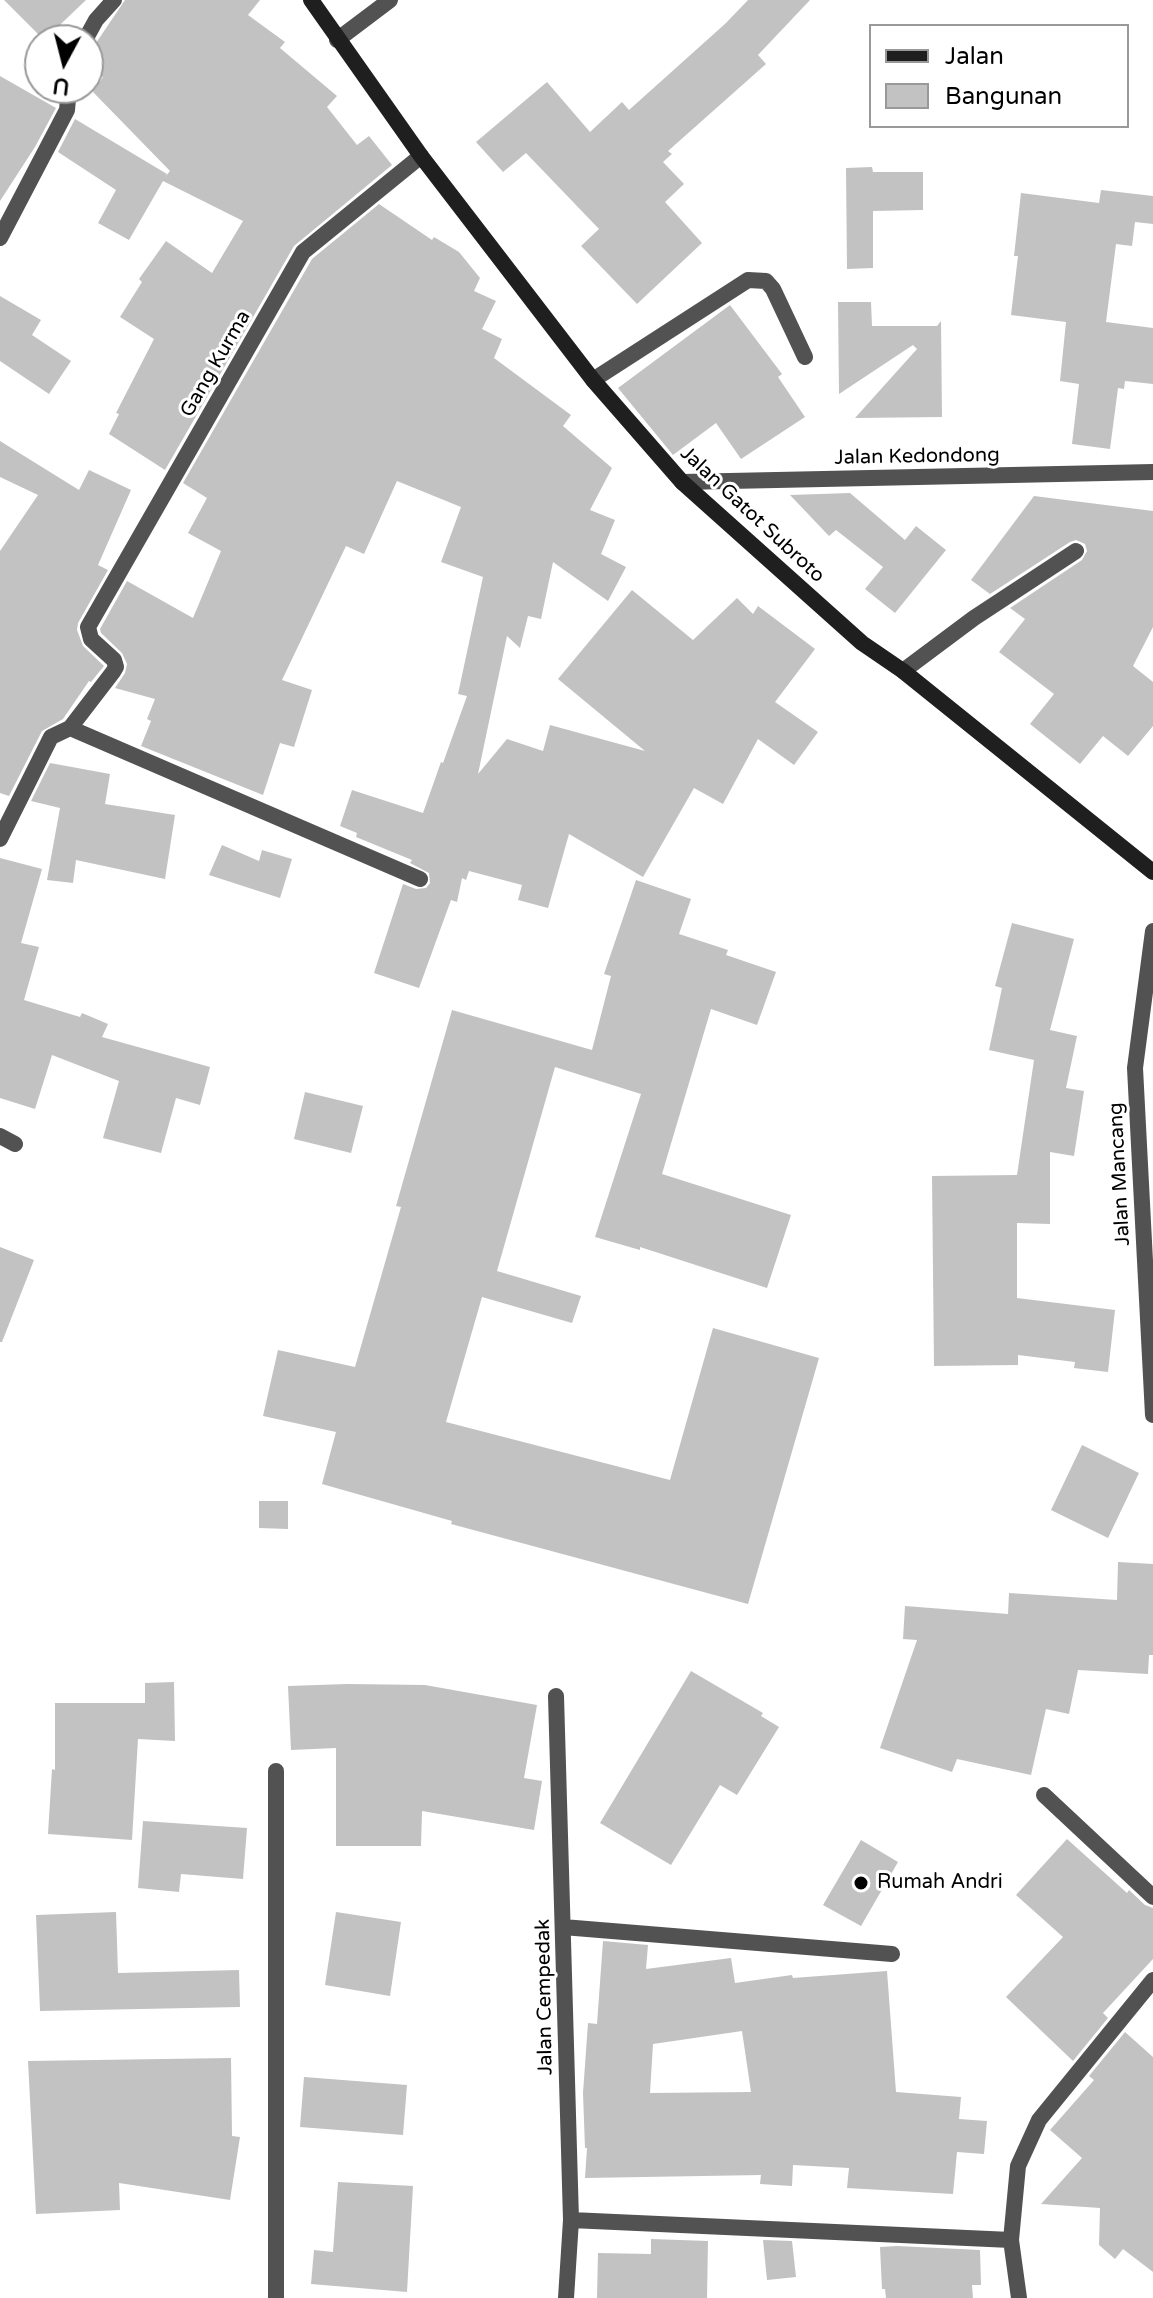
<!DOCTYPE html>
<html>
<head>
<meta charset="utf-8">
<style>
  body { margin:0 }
  #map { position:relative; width:1153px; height:2298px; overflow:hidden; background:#fff; font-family:"Varela Round",sans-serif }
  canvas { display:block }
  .legend { position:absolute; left:869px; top:24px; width:260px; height:104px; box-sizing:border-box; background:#fff; border:2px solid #999; margin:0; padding:10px 14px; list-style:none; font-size:24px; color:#000 }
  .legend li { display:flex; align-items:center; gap:16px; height:40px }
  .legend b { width:40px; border:2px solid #999 }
  .north { position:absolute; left:24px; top:24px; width:80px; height:80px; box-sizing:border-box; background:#fff; border:2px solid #999; border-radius:50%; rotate:187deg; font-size:22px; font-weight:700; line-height:32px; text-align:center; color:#000 }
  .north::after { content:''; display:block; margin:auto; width:28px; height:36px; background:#000; clip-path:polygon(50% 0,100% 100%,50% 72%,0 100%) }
</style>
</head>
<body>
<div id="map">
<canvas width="1153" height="2298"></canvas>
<ul class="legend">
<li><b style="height:10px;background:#1f1f1f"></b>Jalan</li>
<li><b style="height:22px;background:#c2c2c2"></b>Bangunan</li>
</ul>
<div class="north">U</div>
</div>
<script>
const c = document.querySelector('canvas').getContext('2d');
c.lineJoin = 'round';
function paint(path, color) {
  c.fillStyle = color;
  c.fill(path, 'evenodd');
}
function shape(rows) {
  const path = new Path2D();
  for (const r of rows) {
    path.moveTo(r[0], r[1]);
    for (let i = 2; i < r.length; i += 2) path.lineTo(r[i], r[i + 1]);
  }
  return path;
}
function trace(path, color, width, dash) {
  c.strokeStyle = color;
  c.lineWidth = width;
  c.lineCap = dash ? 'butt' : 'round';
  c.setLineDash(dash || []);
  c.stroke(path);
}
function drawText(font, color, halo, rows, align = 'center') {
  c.font = font + ' "Varela Round",sans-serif';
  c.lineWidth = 6;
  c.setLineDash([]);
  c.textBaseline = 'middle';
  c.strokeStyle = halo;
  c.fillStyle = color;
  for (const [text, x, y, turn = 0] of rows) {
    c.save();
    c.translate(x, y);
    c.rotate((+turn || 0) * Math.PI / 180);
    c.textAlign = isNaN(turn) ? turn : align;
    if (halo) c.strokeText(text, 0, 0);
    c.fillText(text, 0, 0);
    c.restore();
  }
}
paint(shape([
  [4,0,86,0,44,40],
  [125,0,260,0,248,15,285,42,280,48,337,96,327,107,357,145,369,136,392,165,294,246,165,470,109,434,119,414,116,413,154,339,120,317,142,282,139,279,166,241,212,273,243,221,163,181,129,240,98,223,116,190,58,152,75,119,167,174,165,177,170,171,93,92,103,77,88,66,88,50,94,46],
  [748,0,810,0,758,55,766,64,668,151,672,154,663,162,684,184,665,202,702,243,637,304,581,246,599,229,526,153,503,172,476,142,547,82,590,132,622,102,629,110,726,23],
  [0,76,56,108,35,147,0,201],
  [872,167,873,172,923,172,923,210,873,211,873,268,847,269,846,168],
  [1101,190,1153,196,1153,224,1135,222,1132,246,1116,244,1106,322,1153,328,1153,384,1125,381,1124,389,1118,388,1110,449,1072,444,1079,384,1060,381,1066,322,1011,315,1018,256,1014,256,1021,193,1099,203],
  [379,204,432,240,434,237,459,252,480,278,474,291,496,301,482,329,502,339,494,358,571,415,563,426,612,468,590,510,615,520,601,554,626,567,608,601,553,562,541,619,528,616,520,648,507,636,478,774,507,739,543,751,550,725,645,751,558,679,632,590,693,640,737,598,753,614,758,606,815,649,775,702,818,732,794,765,758,739,723,804,694,788,643,877,569,834,548,908,518,900,522,885,469,871,466,880,462,878,457,902,451,900,419,988,374,973,403,884,416,889,426,888,430,883,429,873,410,863,412,860,356,837,357,833,340,826,352,790,423,813,441,762,443,763,467,696,458,694,483,577,441,562,461,507,397,481,364,554,346,546,282,680,312,690,294,747,280,743,263,795,141,746,151,721,147,719,155,699,115,688,125,673,127,664,122,653,101,633,100,629,127,581,193,618,221,551,188,533,207,498,183,483,312,259],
  [0,296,41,320,32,335,71,361,49,394,0,361],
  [838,302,871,302,872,326,937,326,941,321,942,417,855,418,917,349,913,345,839,394],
  [730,305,782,374,778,377,805,417,741,459,716,423,673,455,618,388],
  [0,441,79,490,89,470,131,490,98,565,108,570,78,623,77,630,83,646,104,666,91,682,89,681,63,719,42,731,9,796,0,793,0,551,38,495,0,477],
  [850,493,905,540,916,526,946,550,895,613,865,589,883,567,836,530,829,536,790,495],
  [1034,496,1153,511,1153,627,1133,666,1153,682,1153,726,1128,756,1103,736,1080,764,1030,724,1054,694,999,652,1025,619,1010,608,1082,560,1087,551,1085,544,1076,540,1070,542,990,594,971,580],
  [50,763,110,774,105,804,175,815,165,879,76,860,73,883,47,880,60,808,31,801],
  [222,845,259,861,262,850,292,859,280,898,209,875],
  [0,858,42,869,21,943,39,947,24,1000,80,1017,82,1013,108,1024,102,1037,210,1067,200,1105,176,1098,161,1153,103,1138,119,1081,52,1055,35,1109,0,1098],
  [636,880,691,899,679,934,728,950,726,955,776,972,757,1025,711,1009,662,1174,791,1215,767,1288,640,1247,640,1250,595,1237,641,1094,555,1067,497,1271,581,1296,572,1323,482,1297,446,1422,670,1480,713,1328,819,1358,748,1604,451,1524,452,1521,322,1484,336,1432,263,1416,278,1350,355,1367,401,1207,396,1206,452,1010,592,1050,611,976,604,974],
  [1012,923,1074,939,1050,1030,1077,1036,1066,1088,1084,1091,1074,1156,1050,1152,1050,1224,1017,1223,1017,1298,1115,1310,1108,1372,1074,1368,1075,1362,1018,1355,1018,1365,934,1366,932,1176,1017,1175,1034,1060,989,1050,1002,988,995,986],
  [305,1092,363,1106,351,1153,294,1139],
  [0,1247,34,1260,2,1342,0,1342],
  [1082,1445,1139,1473,1108,1538,1051,1510],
  [259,1501,288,1501,288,1529,259,1528],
  [1118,1562,1153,1564,1153,1655,1149,1655,1148,1674,1078,1670,1069,1714,1046,1709,1031,1775,957,1759,952,1772,880,1748,917,1640,903,1639,905,1606,1008,1614,1009,1593,1117,1600],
  [691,1671,763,1713,761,1716,779,1727,737,1795,720,1785,671,1865,600,1823],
  [174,1682,175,1741,138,1739,132,1840,48,1834,52,1769,55,1770,55,1703,145,1703,145,1683],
  [347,1684,425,1685,537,1705,524,1778,542,1781,534,1830,422,1811,421,1846,336,1846,336,1748,291,1750,288,1686],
  [143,1821,247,1828,243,1879,181,1874,179,1892,138,1888],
  [1067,1839,1127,1893,1129,1890,1145,1905,1153,1908,1153,1959,1103,2013,1108,2018,1073,2061,1006,1997,1063,1937,1016,1895],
  [861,1840,898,1862,861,1926,823,1905],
  [116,1912,118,1973,239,1970,240,2007,40,2011,36,1915],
  [336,1912,401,1922,390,1996,325,1985],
  [603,1941,648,1945,646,1969,731,1958,735,1983,792,1975,793,1978,887,1971,896,2092,961,2097,959,2119,987,2121,984,2154,957,2152,953,2194,847,2188,849,2168,793,2165,792,2186,760,2184,761,2175,585,2178,587,2148,585,2148,583,2093,588,2023,597,2024],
  [742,2031,751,2092,650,2093,653,2044],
  [1125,2032,1153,2057,1153,2272,1123,2249,1115,2259,1099,2245,1100,2208,1041,2204,1082,2158,1050,2130,1094,2080,1089,2076],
  [231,2058,232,2136,240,2137,230,2200,119,2183,120,2210,36,2214,28,2061],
  [304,2077,407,2085,403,2135,300,2127],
  [338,2182,413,2186,407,2292,311,2284,314,2250,333,2252],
  [651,2239,708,2241,707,2298,597,2298,598,2253,651,2254],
  [763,2240,792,2241,796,2277,767,2280],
  [897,2246,980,2250,981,2285,972,2285,973,2298,886,2298,885,2289,882,2289,880,2247]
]), '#c2c2c2');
trace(shape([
  [337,40,390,0],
  [593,380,748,280,766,281,773,289,805,357],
  [903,671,974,618,1076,551]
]), '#525252', 16);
trace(shape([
  [85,40,96,20,114,0],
  [0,238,67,110,69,88],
  [682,482,1153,472],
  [70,728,420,879],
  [0,839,51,737,70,728,113,672,116,667,114,660,91,639,88,627,303,252,421,156],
  [1153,931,1135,1068,1153,1415],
  [0,1136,15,1144],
  [556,1696,571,2220,566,2298],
  [1044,1795,1153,1897],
  [563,1927,892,1954],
  [571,2220,1011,2240],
  [276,2298,276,1771],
  [1019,2298,1011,2240,1018,2166,1039,2120,1153,1980]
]), '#525252', 16);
trace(shape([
  [311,0,421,156,593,380,682,482,862,643,903,671,1153,872]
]), '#1f1f1f', 16);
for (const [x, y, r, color] of [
  [861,1883,8,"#000"]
]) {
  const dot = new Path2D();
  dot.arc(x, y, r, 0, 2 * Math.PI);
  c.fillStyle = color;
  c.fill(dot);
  trace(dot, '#fff', 3);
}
drawText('20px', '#000', '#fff', [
  ["Gang Kurma",216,364,-60],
  ["Jalan Kedondong",917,457,-1],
  ["Jalan Gatot Subroto",752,515,43],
  ["Jalan Mancang",1120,1174,-93],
  ["Jalan Cempedak",545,1997,-91]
]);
drawText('20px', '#000', '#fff', [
  ["Rumah Andri",877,1883]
], 'left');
</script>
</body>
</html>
